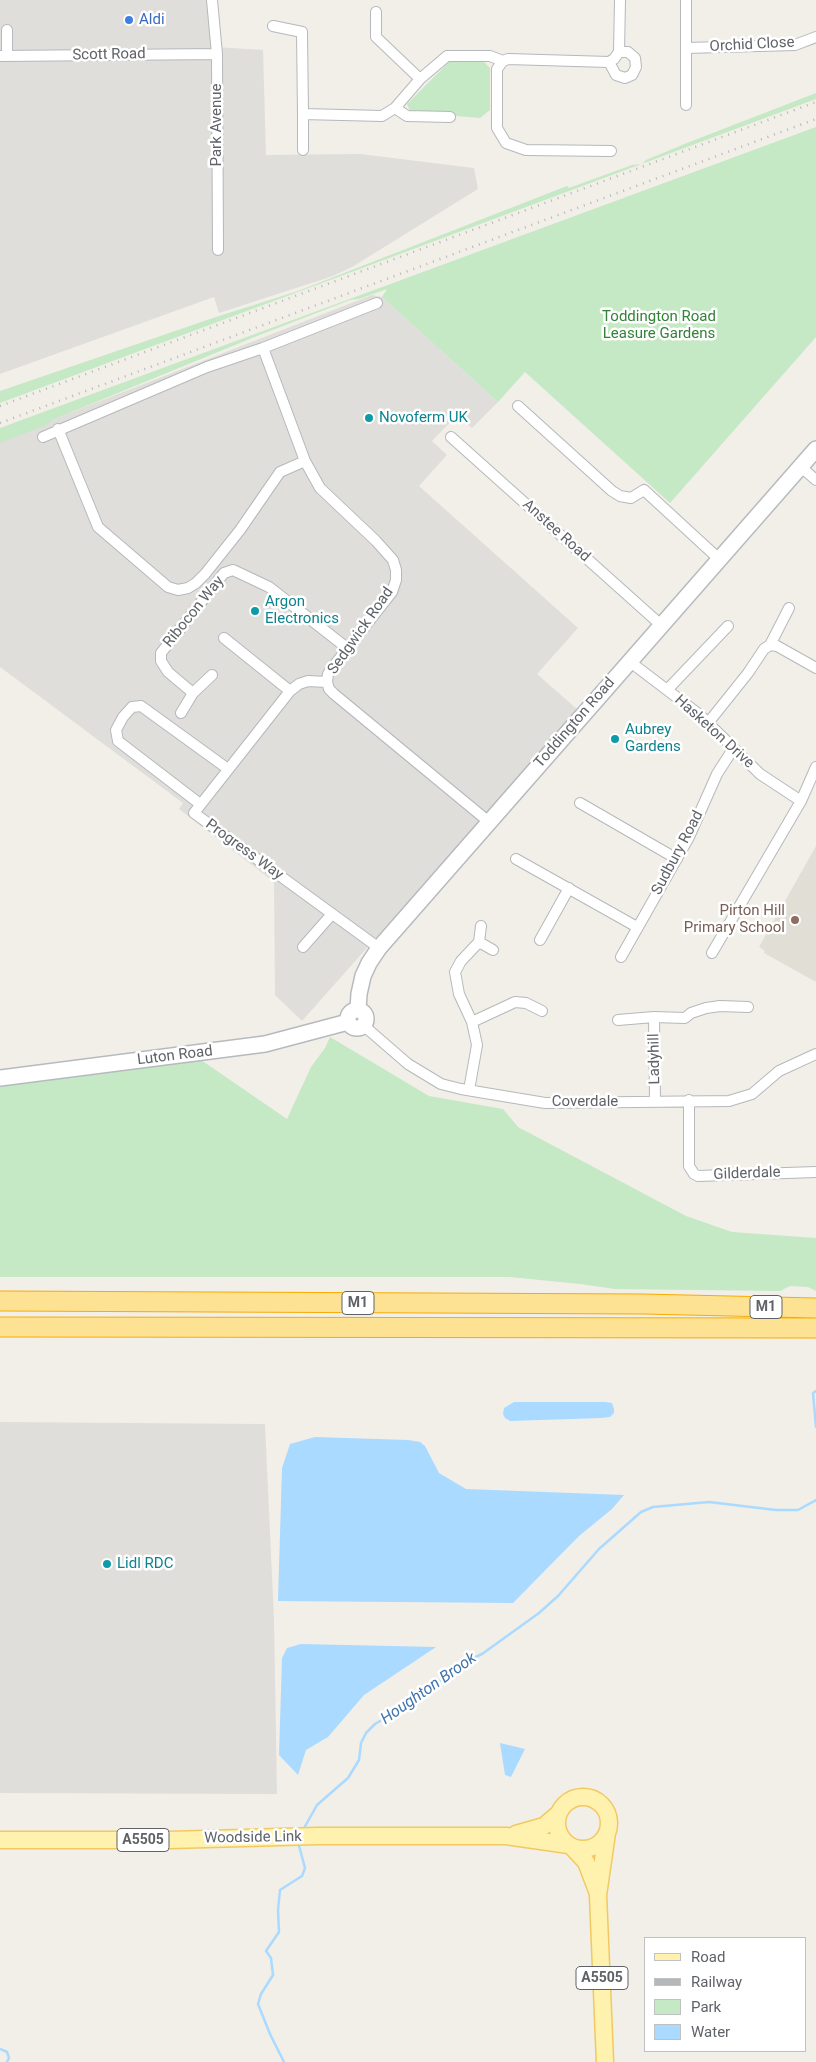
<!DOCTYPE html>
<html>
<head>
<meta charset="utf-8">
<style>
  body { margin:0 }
  #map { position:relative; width:816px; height:2062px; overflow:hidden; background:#f1efe8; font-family:Roboto,sans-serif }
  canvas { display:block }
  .legend { position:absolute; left:644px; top:1937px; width:162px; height:115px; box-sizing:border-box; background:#fff; border:1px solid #bfc1c3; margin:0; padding:6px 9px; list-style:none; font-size:15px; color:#5f6368 }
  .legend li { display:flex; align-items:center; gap:10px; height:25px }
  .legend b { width:25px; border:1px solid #bfc1c3 }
</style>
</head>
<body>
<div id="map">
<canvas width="816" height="2062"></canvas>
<ul class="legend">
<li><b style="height:6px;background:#fff2af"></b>Road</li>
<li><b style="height:6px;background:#b6b7b8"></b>Railway</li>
<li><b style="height:14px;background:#c5e8c5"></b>Park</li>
<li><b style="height:14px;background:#aadaff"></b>Water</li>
</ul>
</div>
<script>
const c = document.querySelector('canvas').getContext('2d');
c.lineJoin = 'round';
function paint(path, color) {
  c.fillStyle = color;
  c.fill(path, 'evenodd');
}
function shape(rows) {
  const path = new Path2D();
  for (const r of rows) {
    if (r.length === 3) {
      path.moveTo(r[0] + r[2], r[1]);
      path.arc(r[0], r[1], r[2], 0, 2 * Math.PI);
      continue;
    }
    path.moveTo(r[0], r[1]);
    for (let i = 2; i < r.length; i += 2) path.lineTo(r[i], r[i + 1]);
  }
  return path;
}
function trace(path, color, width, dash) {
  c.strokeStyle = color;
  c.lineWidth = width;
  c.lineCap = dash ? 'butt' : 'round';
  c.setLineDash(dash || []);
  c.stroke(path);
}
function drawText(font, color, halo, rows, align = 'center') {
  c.font = font + ' Roboto,sans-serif';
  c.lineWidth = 5;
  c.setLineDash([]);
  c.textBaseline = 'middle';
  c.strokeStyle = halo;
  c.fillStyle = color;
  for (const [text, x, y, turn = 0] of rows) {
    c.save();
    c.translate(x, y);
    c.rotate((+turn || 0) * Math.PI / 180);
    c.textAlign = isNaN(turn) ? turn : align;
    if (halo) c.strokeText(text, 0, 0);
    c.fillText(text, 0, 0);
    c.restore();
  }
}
paint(shape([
  [0,0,209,0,215,47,263,50,266,155,360,154,474,168,478,189,352,267,333,276,219,313,214,297,0,374],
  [372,295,382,297,498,402,472,428,457,415,432,441,447,455,419,486,578,628,537,674,578,710,302,1021,275,995,274,882,179,809,183,803,0,667,0,440],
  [0,1422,265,1424,274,1620,277,1794,0,1793]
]), '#e0deda');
paint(shape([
  [816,846,816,982,764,953,765,951,759,947]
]), '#e1ded6');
paint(shape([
  [450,61,484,62,490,68,490,110,480,118,455,116,454,112,410,111,407,104],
  [816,93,816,99,0,403,0,391,216,317,298,291,567,186,569,188,632,165,642,164,646,160,687,143],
  [816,127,816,337,670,503,525,372,498,402,382,297,387,289,359,299,350,300,257,336,52,420,46,425,0,443,0,428],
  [330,1037,429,1096,503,1109,518,1127,686,1216,732,1232,816,1238,816,1291,808,1287,790,1286,780,1291,615,1289,580,1284,510,1277,0,1277,0,1086,201,1060,287,1119,311,1067,325,1048]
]), '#c5e8c5');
paint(shape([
  [514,1402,605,1402,612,1403,614,1409,614,1413,610,1417,601,1418,510,1421,505,1418,503,1414,504,1408],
  [315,1437,408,1440,420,1442,425,1446,439,1473,466,1489,624,1495,612,1509,579,1536,513,1603,278,1601,282,1468,290,1444],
  [301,1644,436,1647,364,1695,328,1737,306,1750,298,1775,279,1755,282,1658,287,1648],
  [500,1743,525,1749,511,1777,505,1775]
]), '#aadaff');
trace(shape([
  [816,1427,813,1393,816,1391],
  [303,1830,317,1805,348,1778,359,1760,361,1743,366,1733,375,1724,418,1698,463,1663,482,1654,539,1613,558,1596,599,1549,641,1512,653,1507,709,1502,776,1510,798,1510,816,1500],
  [0,2049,7,2052,9,2058,7,2062],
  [284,2062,270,2034,258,2004,261,1994,273,1975,271,1958,266,1951,279,1932,278,1910,280,1890,302,1876,305,1868,298,1842]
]), '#aadaff', 2.5);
const minor = shape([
  [212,0,217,54,218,250],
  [686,0,686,48,795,45,816,37],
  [376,12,376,37,420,79],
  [273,26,302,32,303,114,382,116,395,108,420,79,447,56,490,56,503,61],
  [686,48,686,105],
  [0,56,217,54],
  [7,56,7,30],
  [609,62,616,75,625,78,632,75,636,67,635,58,628,52,619,52],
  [395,108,407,116,450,117],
  [303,114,303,150],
  [611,151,526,150,506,143,497,128,497,69,503,61,508,59,609,62,614,59,619,52,620,0],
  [377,303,263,348,305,461,320,488,376,541,393,560,396,570,396,580,392,592,332,668,328,674,327,682,329,689,334,694,489,822],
  [518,406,612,491,620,496,631,498,644,490,719,559],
  [58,429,98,527,168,587,178,590,188,588,196,583,205,574,240,530,280,472,305,461],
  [43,437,207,367,263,348],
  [451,437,661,625],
  [801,467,816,480],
  [224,638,290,691],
  [770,645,777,646,816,668],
  [629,661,700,715,760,774,801,801,816,767],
  [212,675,193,693,168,672,161,661,161,653,224,573,233,570,269,587,347,648],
  [327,682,308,681,299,684,290,691,194,813,379,948],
  [667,690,728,626],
  [181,713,193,693],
  [708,723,748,673,764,649,770,645,789,608],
  [580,803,677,859],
  [200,804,118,741,116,730,123,717,132,707,141,706,228,769],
  [516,859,637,927],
  [540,940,569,888],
  [479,942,481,926],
  [303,947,332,914],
  [712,953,801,801],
  [621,957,689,837,717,774,733,749],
  [654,1017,655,1101],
  [618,1020,654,1017,685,1018,691,1013,706,1008,720,1006,748,1007],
  [472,1022,515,1002,526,1003,542,1011],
  [363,1025,408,1064,441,1084,461,1089,545,1103,729,1101,752,1094,779,1071,816,1054],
  [469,1090,477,1045,472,1022,459,994,455,972,461,961,479,942,493,950],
  [689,1100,689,1166,694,1174,698,1176,816,1172]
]);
const secondary = shape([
  [357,1019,9],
  [358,1010,359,994,363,976,369,963,379,948,816,449],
  [0,1078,265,1044,348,1022]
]);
const primary = shape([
  [583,1823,26],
  [516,1834,544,1826,558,1814],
  [0,1840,169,1840,318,1836,506,1836,569,1845],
  [573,1848,586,1862,597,1891],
  [605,2062,598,1895,607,1833]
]);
const motorway = shape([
  [0,1301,643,1304,816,1308],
  [0,1327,816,1328]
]);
trace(minor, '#b5b8bc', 12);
trace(secondary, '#b6babf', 18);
trace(primary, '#f2c960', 19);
trace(motorway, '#f9ab00', 21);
trace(minor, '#fff', 10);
trace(secondary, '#fff', 15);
trace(primary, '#fff2af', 16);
trace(motorway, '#fde293', 19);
trace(shape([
  [0,406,816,102],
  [0,423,816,119]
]), '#b6b7b8', 2.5, [1, 6]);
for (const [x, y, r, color] of [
  [129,20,5,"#3f7fe0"],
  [369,418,5,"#0f9aa8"],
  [255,611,5,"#0f9aa8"],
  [615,739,5,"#0f9aa8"],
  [795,920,5,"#8d6e63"],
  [107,1564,5,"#0f9aa8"]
]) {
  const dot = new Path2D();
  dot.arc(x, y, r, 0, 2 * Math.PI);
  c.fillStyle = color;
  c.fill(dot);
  trace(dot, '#fff', 2);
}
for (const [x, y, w] of [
  [358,1303,32],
  [766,1307,32],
  [143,1840,52],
  [602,1978,52]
]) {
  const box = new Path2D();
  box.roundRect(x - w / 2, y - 11.5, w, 23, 4);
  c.fillStyle = '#fff';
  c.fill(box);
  trace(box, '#5f6368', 1);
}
drawText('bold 14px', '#5f6368', null, [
  ["M1",358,1303],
  ["M1",766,1307],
  ["A5505",143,1840],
  ["A5505",602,1978]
]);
drawText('15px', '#366cbe', '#fff', [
  ["Aldi",139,20]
], 'left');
drawText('15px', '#5f6368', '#fff', [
  ["Orchid Close",752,45,-3],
  ["Scott Road",109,55,-1],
  ["Park Avenue",217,125,-90],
  ["Anstee Road",556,531,42],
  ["Ribocon Way",194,612,-51],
  ["Sedgwick Road",361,631,-55],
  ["Toddington Road",575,723,-49],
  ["Hasketon Drive",714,732,42],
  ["Progress Way",244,850,36],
  ["Sudbury Road",678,853,-62],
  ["Luton Road",175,1056,-7],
  ["Ladyhill",655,1059,-91],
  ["Coverdale",585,1102],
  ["Gilderdale",747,1174,-2],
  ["Woodside Link",253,1838,-1]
]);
drawText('15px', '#348238', '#fff', [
  ["Toddington Road",659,317],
  ["Leasure Gardens",659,334]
]);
drawText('15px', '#0d838f', '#fff', [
  ["Novoferm UK",379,418],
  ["Argon",265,602],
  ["Electronics",265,619],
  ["Aubrey",625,730],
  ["Gardens",625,747],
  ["Lidl RDC",117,1564]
], 'left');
drawText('15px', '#785e54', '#fff', [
  ["Pirton Hill",785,911],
  ["Primary School",785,928]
], 'right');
drawText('italic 16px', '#4174aa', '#fff', [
  ["Houghton Brook",429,1689,-35]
]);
</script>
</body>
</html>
